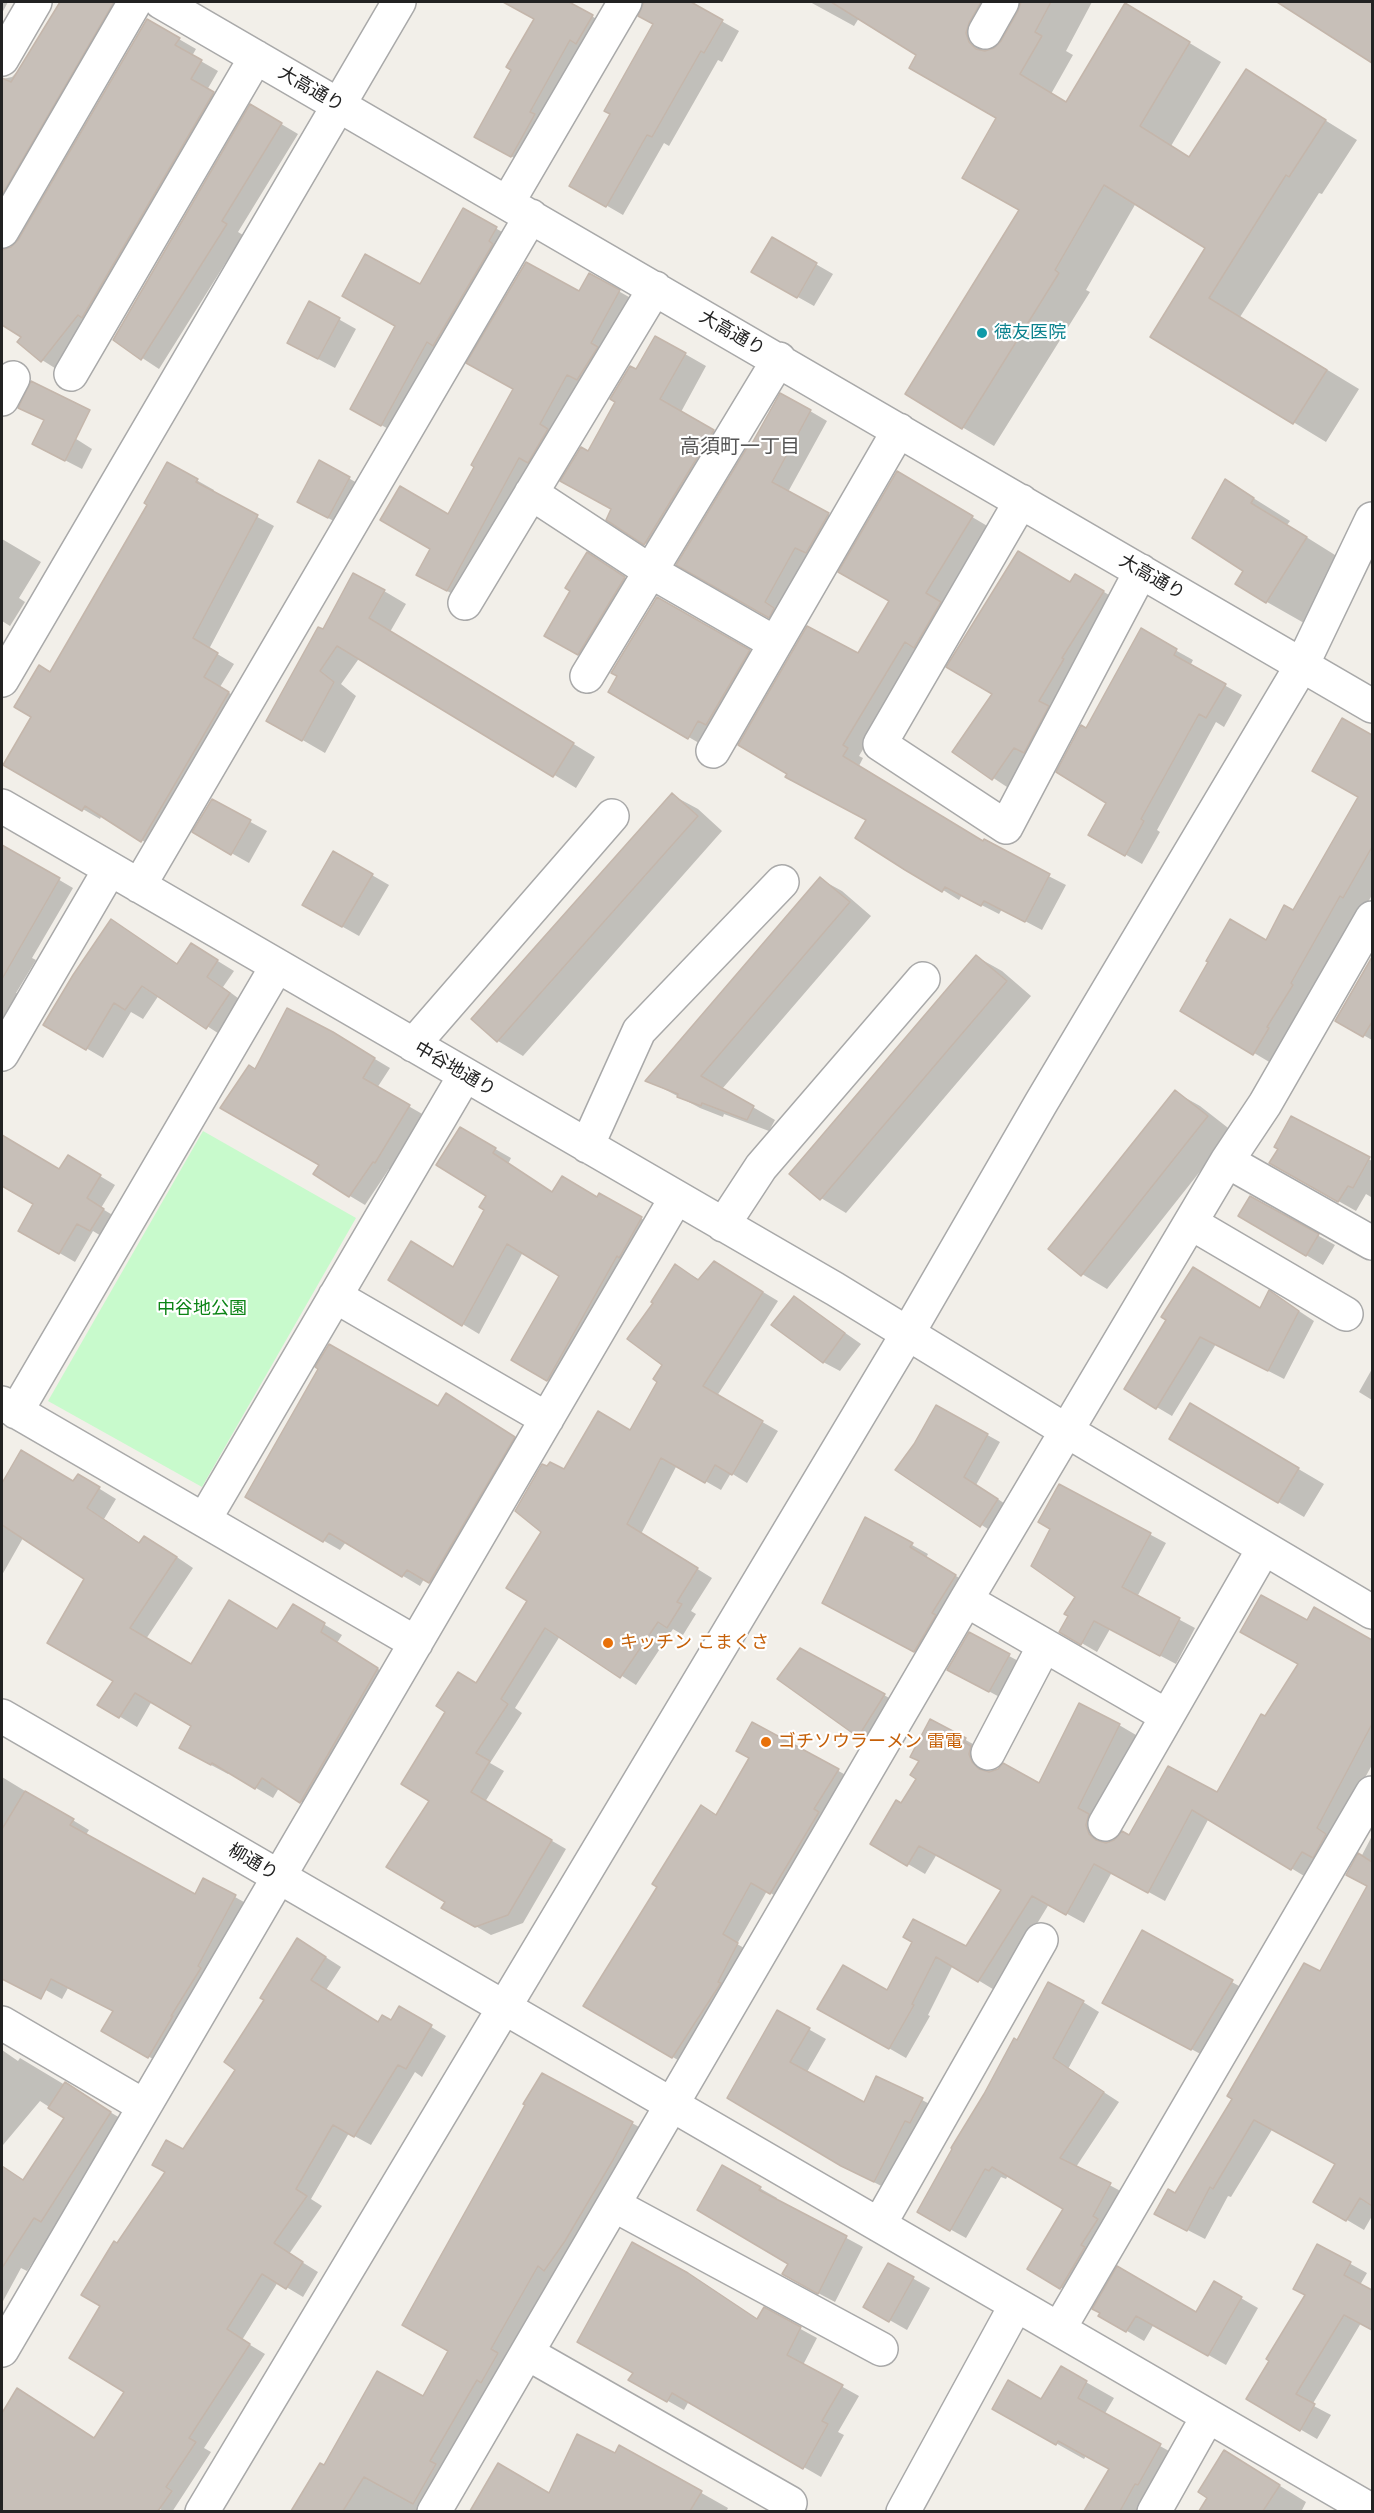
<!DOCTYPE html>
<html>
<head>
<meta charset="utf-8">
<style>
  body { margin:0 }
  #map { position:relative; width:1374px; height:2513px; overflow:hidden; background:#f2efe9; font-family:Inter,sans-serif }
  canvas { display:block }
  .frame { position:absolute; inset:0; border:3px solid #222; pointer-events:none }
</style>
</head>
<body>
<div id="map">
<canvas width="1374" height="2513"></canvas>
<div class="frame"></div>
</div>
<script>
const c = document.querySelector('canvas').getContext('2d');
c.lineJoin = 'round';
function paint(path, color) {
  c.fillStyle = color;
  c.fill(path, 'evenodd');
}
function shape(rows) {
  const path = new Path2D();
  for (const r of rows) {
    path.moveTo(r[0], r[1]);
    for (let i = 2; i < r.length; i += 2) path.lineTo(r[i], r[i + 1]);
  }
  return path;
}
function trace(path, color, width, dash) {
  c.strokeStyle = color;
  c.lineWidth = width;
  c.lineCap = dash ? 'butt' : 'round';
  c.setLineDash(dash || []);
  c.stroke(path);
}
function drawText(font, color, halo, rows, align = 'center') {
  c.font = font + ' Inter,"Noto Sans JP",sans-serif';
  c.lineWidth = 4.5;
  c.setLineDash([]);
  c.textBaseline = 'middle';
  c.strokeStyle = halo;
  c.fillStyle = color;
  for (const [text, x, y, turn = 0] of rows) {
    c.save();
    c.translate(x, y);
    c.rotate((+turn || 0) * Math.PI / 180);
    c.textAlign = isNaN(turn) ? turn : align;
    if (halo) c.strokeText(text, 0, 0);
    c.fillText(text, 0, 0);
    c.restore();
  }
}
paint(shape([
  [203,1131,356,1218,202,1487,48,1401]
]), '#c8facc');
paint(shape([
  [2,2,8,2,2,13],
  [62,2,125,2,2,207,2,76,2,79,12,77,19,70],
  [535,2,567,2,609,26,528,166,476,136,513,69,536,19,527,14],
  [649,2,688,2,739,31,722,62,718,60,669,146,664,143,623,215,571,185,612,113,655,24,641,16],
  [810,2,1092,2,1066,51,1073,55,1051,94,1067,103,1158,24,1221,62,1171,146,1190,158,1246,71,1357,140,1322,194,1319,193,1240,317,1359,389,1326,442,1152,336,1207,248,1136,203,1086,290,1090,292,994,446,962,427,1021,210,998,118,918,55,859,18,854,26],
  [1291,2,1372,2,1372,60,1288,7],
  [148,21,196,49,192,56,218,71,207,90,230,103,58,370,42,360,23,337,2,323,2,289],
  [251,106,298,134,238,232,243,235,159,369,115,340],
  [463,210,513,238,398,434,368,418,397,326],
  [772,239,833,274,814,306,753,272],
  [590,275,636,301,464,600,434,584,449,516],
  [310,303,356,329,335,368,305,352],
  [685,354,706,366,681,412,735,443,666,556,608,519,613,509,588,453,637,371],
  [810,411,827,421,788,492,845,524,786,626,678,564],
  [62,430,92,449,82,469,51,453],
  [320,462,366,488,345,527,315,511],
  [168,464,214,490,213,493,274,526,209,649,234,664,220,687,245,703,159,851,102,815,100,819,5,764,149,504],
  [898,473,989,527,942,604,957,612,922,651,859,756,863,758,859,766,984,843,1066,885,1042,930,1002,909,999,914,962,895,959,900,943,890,868,820,803,786,858,655,891,600],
  [1226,481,1290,521,1287,525,1343,560,1304,623,1267,602,1245,571],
  [2,539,41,562,19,598,25,602,10,626,2,621],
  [604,564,641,588,596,663,546,635,572,590],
  [1071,584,1093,585,1120,602,1010,789,954,752],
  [384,591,406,604,390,632,595,757,576,788,360,657,341,684,356,696,325,753,268,720,323,632],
  [657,599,766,661,706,747,610,692],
  [1141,631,1193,660,1190,666,1242,695,1224,727,1216,722,1157,830,1160,832,1142,864,1090,834,1108,802],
  [1343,720,1372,737,1372,895,1276,1066,1182,1010,1266,942,1294,912,1360,797],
  [672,795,698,809,722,831,523,1056,498,1041,473,1019],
  [212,801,267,831,249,863,194,832],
  [334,853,389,885,359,936,304,905],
  [32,864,73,888,32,958,36,960,16,993,19,994,2,1019,2,918],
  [820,879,842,891,871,916,722,1089,775,1120,769,1131,724,1114,723,1117,700,1108,647,1080],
  [208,955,234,971,223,987,246,1004,224,1037,159,995,143,1019,131,1012,103,1058,45,1024,178,965],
  [977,957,1002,971,1031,996,846,1213,821,1198],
  [1372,958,1372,1040,1337,1020],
  [348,1043,390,1068,377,1088,424,1115,391,1171,389,1169,365,1205,350,1196,321,1164,256,1071],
  [1175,1092,1200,1106,1232,1131,1107,1289,1082,1274],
  [1291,1118,1372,1161,1372,1193,1371,1197,1366,1194,1356,1211,1271,1163,1280,1148],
  [460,1129,511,1158,508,1164,553,1193,598,1199,600,1195,658,1228,563,1389,513,1360,561,1275,523,1252,479,1334,390,1280,454,1269,486,1209,488,1195],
  [2,1136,60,1171,68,1157,115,1185,101,1208,119,1219,106,1239,93,1231,75,1262,20,1230,35,1204,2,1184],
  [1251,1198,1335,1245,1323,1265,1240,1216],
  [676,1266,700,1280,730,1272,778,1301,717,1396,778,1431,747,1483,731,1473,721,1490,677,1465,641,1534,712,1578,691,1611,696,1614,683,1635,673,1629,636,1685,560,1636,515,1708,522,1713,490,1763,504,1771,485,1802,566,1849,523,1923,491,1935,443,1907,447,1902,431,1800,477,1685,530,1601,543,1532,565,1471,631,1432,659,1381,664,1365,655,1303],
  [794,1297,861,1344,840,1371,823,1362],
  [1284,1301,1314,1321,1284,1379,1216,1344,1172,1416,1126,1389,1168,1319,1261,1310],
  [1372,1369,1372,1400,1359,1392],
  [463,1405,530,1448,446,1591,424,1579,420,1586,346,1542,340,1550,247,1497,438,1408],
  [1191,1406,1324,1484,1304,1517,1171,1439],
  [937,1407,1000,1442,976,1485,1010,1507,994,1533,897,1470,915,1445],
  [22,1452,74,1483,95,1486,116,1499,104,1519,141,1544,162,1547,193,1568,146,1639,192,1666,278,1631,293,1606,342,1635,337,1643,394,1679,318,1812,279,1788,273,1798,229,1772,228,1774,198,1758,193,1725,152,1701,137,1727,99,1704,115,1680,86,1579,23,1538,2,1575,2,1486],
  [1059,1486,1166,1543,1137,1597,1195,1628,1176,1664,1110,1629,1097,1652,1061,1631,1077,1596],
  [866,1519,928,1554,926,1558,971,1585,931,1660,840,1611],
  [1314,1609,1372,1642,1372,1765,1309,1879,1209,1818,1165,1901,1112,1872,1084,1923,1049,1904,996,1991,953,1965,928,2015,930,2016,906,2058,819,2008,888,1992,914,1942,967,1947,1003,1890,937,1854,925,1874,872,1843,901,1805,918,1779,931,1721,982,1749,989,1773,1039,1785,1119,1725,1136,1735,1094,1818,1106,1844,1130,1837,1217,1794,1300,1664,1307,1622],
  [1009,1656,1026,1665,1007,1701,966,1679],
  [779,1678,884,1695,901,1705,875,1746],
  [753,1724,853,1779,786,1902,767,1891,737,1944,753,1953,688,2066,585,2005,717,1816,751,1757],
  [2,1777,89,1830,85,1836,195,1896,235,1897,251,1906,165,2066,103,2030,114,2011,68,1988,62,1999,2,1966],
  [1372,1836,1372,2216,1364,2230,1315,2201,1337,2164,1273,2128,1231,2197,1228,2196,1205,2239,1174,2223,1176,2195,1320,1973,1368,1886,1361,1857],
  [1142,1932,1248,1991,1208,2058,1120,2011],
  [313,1949,341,1967,326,1990,379,2023,391,2022,400,2008,446,2036,422,2077,415,2072,371,2145,349,2133,311,2199,322,2206,289,2254,318,2272,303,2297,278,2282,242,2340,265,2354,204,2448,211,2452,172,2512,165,2512,153,2505,149,2512,2,2512,2,2456,18,2429,2,2418,2,2416,18,2390,95,2439,126,2391,102,2306,118,2245,184,2151],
  [1083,2002,1099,2012,1068,2069,1119,2102,1076,2167,1126,2194,1077,2297,1029,2269,1065,2209,1008,2175,1006,2179,1001,2177,966,2238,919,2212,1018,2042],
  [778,2012,826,2039,807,2072,864,2104,922,2100,939,2109,891,2191,860,2175,729,2097],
  [2,2050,18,2061,20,2058,130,2124,55,2228,27,2271,21,2268,2,2303,2,2192,12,2175,24,2182,66,2118,40,2101,3,2145,2,2144],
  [632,2123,648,2132,425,2512,293,2512,321,2465,324,2467,423,2398],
  [723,2167,777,2198,776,2200,863,2247,835,2302,801,2284,790,2264],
  [633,2244,705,2284,758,2320,764,2309,817,2338,803,2365,859,2396,838,2432,844,2435,821,2477,689,2401,684,2410,647,2389,634,2372],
  [1318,2246,1367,2273,1360,2285,1372,2292,1372,2329,1361,2323,1312,2405,1331,2415,1317,2439,1248,2399,1306,2295],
  [889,2265,930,2288,907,2330,865,2306],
  [1215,2283,1258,2308,1226,2365,1154,2324,1144,2341,1100,2315,1196,2314],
  [1061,2368,1114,2398,1104,2415,1187,2461,1157,2512,1086,2512,1111,2469,1086,2456,1084,2459,994,2408,1042,2401],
  [620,2447,728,2508,726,2512,491,2512,477,2503,550,2495,616,2455],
  [1251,2468,1306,2502,1301,2512,1200,2512,1209,2497]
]), '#0003');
const building = shape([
  [60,2,114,2,2,195,2,78,11,82,60,2],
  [503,2,569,2,593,15,576,44,570,40,530,112,535,114,511,157,474,137,511,70,506,67,534,19,503,2],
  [644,2,691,2,723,20,704,53,701,51,652,137,647,135,606,207,569,186,610,114,604,111,653,24,638,16,644,2],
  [831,2,981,2,969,23,966,33,969,42,976,49,985,51,994,48,1001,41,1018,11,1021,2,1051,2,1035,32,1042,36,1020,74,1066,102,1125,3,1190,42,1140,126,1189,157,1246,69,1326,120,1289,177,1286,175,1209,298,1327,370,1293,424,1150,337,1205,248,1104,185,1055,270,1059,273,962,429,905,394,1019,210,962,178,996,118,909,68,916,55,831,2],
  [1277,2,1372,2,1372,63,1277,2],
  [147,19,180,38,175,45,202,60,191,79,214,92,82,318,78,315,41,362,17,342,21,337,2,325,2,250,11,247,18,240,147,19],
  [250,104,282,123,222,221,227,224,141,360,113,340,250,104],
  [463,208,497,227,489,241,493,244,433,346,427,342,381,426,350,409,395,326,342,296,365,254,420,284,463,208],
  [772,237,817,263,797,298,751,272,772,237],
  [526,262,579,291,589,273,620,290,591,343,598,347,577,380,567,375,540,424,548,429,528,463,519,458,447,591,416,575,430,549,380,520,400,486,448,514,474,467,471,465,513,389,466,363,526,262],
  [309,301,340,318,318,359,287,343,309,301],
  [655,336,686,353,660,399,714,430,644,545,606,520,611,509,560,481,581,447,588,451,615,402,610,399,630,366,636,369,655,336],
  [31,381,90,410,65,461,32,444,44,420,18,408,31,381],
  [780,393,811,410,772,482,829,513,806,553,795,548,765,602,774,608,769,618,676,565,748,446,750,447,780,393],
  [319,460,350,477,328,518,297,502,319,460],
  [167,462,198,479,196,482,258,515,193,638,218,653,204,677,229,692,141,842,85,806,82,811,3,765,31,717,14,707,39,665,50,672,147,505,144,503,167,462],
  [897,471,973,516,926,593,941,602,914,648,905,642,843,745,848,748,843,756,983,841,984,839,1050,874,1025,922,984,901,981,906,945,887,942,892,905,870,855,838,866,820,785,777,787,774,738,745,807,626,858,653,889,601,838,572,897,471],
  [1225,479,1254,498,1251,503,1307,537,1266,603,1235,584,1243,571,1192,538,1225,479],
  [1018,551,1070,582,1075,574,1104,591,1062,658,1064,659,1039,701,1049,706,1024,753,1014,748,992,780,952,752,992,694,946,667,1018,551],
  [587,552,625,577,578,655,544,636,570,591,565,588,587,552],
  [353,573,385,590,369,618,574,743,553,777,337,646,320,671,334,682,302,741,266,721,318,627,323,629,353,573],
  [657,597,750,650,706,725,698,721,688,739,608,692,617,676,611,673,657,597],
  [1141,628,1177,649,1174,655,1226,684,1206,718,1199,714,1141,819,1144,821,1125,856,1088,835,1106,803,1056,772,1081,725,1086,728,1141,628],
  [1342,718,1372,735,1372,847,1343,898,1340,896,1291,983,1293,985,1267,1027,1269,1028,1253,1055,1180,1011,1208,962,1206,961,1230,919,1266,940,1284,905,1293,910,1358,797,1312,771,1342,718],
  [672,793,698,816,497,1042,471,1019,672,793],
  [212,799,251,820,231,855,192,832,212,799],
  [2,845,60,878,2,979,2,845],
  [333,851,373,874,342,927,302,905,333,851],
  [820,877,850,902,701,1076,754,1106,747,1120,702,1103,701,1106,677,1097,678,1094,645,1081,820,877],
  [111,919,177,964,191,943,218,960,207,977,230,993,206,1029,142,986,125,1010,114,1003,86,1050,43,1025,73,975,111,919],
  [976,955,1007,981,820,1200,789,1174,976,955],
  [1372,957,1372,1022,1363,1037,1335,1021,1372,957],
  [287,1008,333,1032,375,1058,363,1078,410,1105,375,1163,373,1162,349,1197,313,1174,319,1165,220,1108,249,1065,255,1069,287,1008],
  [1175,1090,1208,1116,1081,1276,1048,1249,1175,1090],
  [1291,1116,1370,1157,1353,1188,1348,1186,1338,1202,1269,1163,1278,1149,1274,1147,1291,1116],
  [460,1127,496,1148,493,1153,552,1192,562,1176,597,1197,599,1193,642,1217,619,1258,617,1256,547,1381,511,1360,559,1276,507,1244,462,1326,388,1280,411,1241,453,1267,484,1210,479,1207,486,1196,436,1165,460,1127],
  [2,1135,59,1169,68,1155,101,1175,87,1198,104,1209,90,1231,77,1224,59,1254,18,1231,33,1204,2,1186,2,1135],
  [1250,1196,1319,1234,1306,1256,1238,1216,1250,1196],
  [714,1261,763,1292,703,1386,763,1421,732,1475,715,1465,705,1483,661,1458,627,1524,698,1568,677,1602,682,1604,667,1628,658,1622,620,1678,545,1628,501,1699,508,1704,476,1753,490,1761,471,1792,552,1840,508,1915,475,1927,441,1908,445,1902,386,1867,429,1801,401,1784,445,1712,436,1706,458,1672,476,1683,527,1601,506,1588,541,1532,515,1511,542,1464,547,1466,550,1462,564,1469,598,1411,630,1430,657,1382,653,1379,662,1365,627,1339,653,1303,651,1302,675,1264,698,1280,714,1261],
  [1193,1267,1260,1308,1269,1290,1299,1311,1268,1371,1200,1337,1156,1409,1124,1389,1166,1320,1161,1317,1193,1267],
  [794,1296,845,1333,823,1363,771,1325,794,1296],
  [329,1344,438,1406,446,1393,515,1437,429,1583,407,1570,402,1577,329,1533,323,1542,245,1497,318,1369,315,1367,329,1344],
  [1190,1403,1299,1468,1278,1503,1169,1439,1190,1403],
  [936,1405,988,1434,964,1477,998,1499,980,1527,895,1470,914,1444,936,1405],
  [21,1450,73,1481,78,1474,100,1487,87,1508,139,1543,144,1536,177,1557,130,1628,191,1664,229,1600,277,1629,293,1604,325,1623,321,1632,378,1668,300,1803,262,1778,255,1789,212,1763,211,1765,179,1748,191,1726,135,1693,119,1718,97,1705,113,1681,47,1643,84,1579,2,1525,2,1483,21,1450],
  [1059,1484,1151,1533,1122,1587,1180,1618,1160,1656,1094,1621,1081,1645,1059,1632,1068,1616,1064,1614,1075,1597,1031,1566,1050,1529,1038,1522,1059,1484],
  [865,1517,913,1543,910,1547,956,1575,932,1613,936,1615,914,1652,822,1603,865,1517],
  [1261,1595,1307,1620,1314,1607,1372,1640,1372,1724,1317,1828,1326,1834,1313,1858,1302,1852,1291,1870,1192,1810,1148,1893,1094,1864,1066,1915,1032,1896,978,1982,936,1957,912,2004,914,2005,889,2049,817,2009,843,1965,887,1990,912,1942,903,1937,913,1919,966,1946,1001,1890,919,1846,907,1866,870,1844,896,1800,901,1803,916,1779,910,1775,919,1761,910,1757,930,1719,966,1738,964,1742,971,1746,969,1754,972,1762,979,1769,989,1772,998,1769,1003,1763,1039,1783,1079,1703,1120,1724,1078,1808,1089,1814,1086,1825,1089,1834,1096,1840,1106,1843,1114,1840,1122,1831,1129,1835,1168,1766,1217,1792,1261,1714,1265,1716,1298,1664,1240,1632,1261,1595],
  [969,1632,1010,1654,989,1692,947,1670,969,1632],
  [800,1648,885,1694,858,1737,777,1679,800,1648],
  [752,1722,839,1769,814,1809,819,1812,770,1894,751,1883,723,1934,738,1943,718,1982,721,1983,672,2058,583,2006,657,1887,652,1884,701,1805,716,1815,749,1758,736,1751,752,1722],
  [25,1791,74,1819,70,1825,195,1894,203,1878,236,1895,198,1966,201,1968,171,2016,173,2016,148,2058,101,2031,113,2011,51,1979,41,1999,2,1979,2,1829,25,1791],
  [1358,1853,1372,1862,1372,2206,1360,2198,1346,2221,1313,2202,1335,2164,1254,2120,1213,2189,1210,2187,1187,2231,1154,2214,1168,2189,1175,2193,1232,2099,1227,2096,1304,1963,1320,1971,1367,1886,1346,1875,1358,1853],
  [1142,1930,1233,1980,1191,2050,1102,2003,1142,1930],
  [297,1938,326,1957,311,1980,378,2022,382,2015,391,2020,399,2006,432,2025,406,2069,398,2065,354,2137,333,2125,296,2189,307,2196,274,2243,303,2262,286,2289,262,2274,227,2329,250,2344,189,2438,196,2442,166,2487,172,2491,158,2511,2,2511,2,2413,17,2388,94,2438,124,2392,69,2358,100,2306,81,2295,114,2241,117,2243,165,2172,152,2165,166,2140,183,2149,235,2070,224,2062,264,2000,260,1998,297,1938],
  [1048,1982,1084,2001,1053,2058,1104,2092,1060,2158,1111,2183,1093,2216,1098,2219,1081,2245,1085,2247,1060,2289,1027,2269,1063,2209,992,2167,989,2171,985,2169,950,2231,917,2212,952,2149,951,2148,984,2094,1014,2038,1017,2040,1048,1982],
  [777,2010,810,2028,790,2062,864,2102,876,2076,923,2098,910,2123,905,2121,874,2182,841,2166,727,2098,777,2010],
  [542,2073,633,2122,613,2160,565,2241,544,2271,538,2266,491,2349,498,2353,481,2383,477,2380,430,2461,436,2464,413,2504,364,2477,343,2511,291,2511,320,2463,324,2465,377,2371,423,2396,448,2351,402,2325,525,2105,523,2104,542,2073],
  [65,2082,111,2112,41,2222,34,2218,2,2268,2,2166,23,2180,64,2118,48,2108,65,2082],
  [722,2165,761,2187,759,2190,847,2236,818,2294,782,2274,788,2264,697,2210,722,2165],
  [632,2242,688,2273,757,2319,764,2307,801,2327,787,2355,843,2385,822,2421,828,2424,803,2469,672,2393,667,2402,628,2380,633,2373,577,2342,632,2242],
  [1317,2244,1351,2262,1344,2275,1372,2290,1372,2330,1344,2315,1296,2394,1315,2404,1300,2431,1246,2399,1269,2361,1266,2359,1305,2295,1293,2289,1317,2244],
  [888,2263,914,2277,889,2322,863,2307,888,2263],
  [1117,2266,1196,2312,1214,2281,1242,2297,1208,2356,1136,2316,1126,2332,1098,2316,1100,2313,1092,2309,1117,2266],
  [1061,2366,1087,2381,1078,2398,1161,2444,1138,2485,1135,2484,1120,2511,1084,2511,1109,2469,1058,2441,1056,2445,992,2409,1008,2380,1041,2399,1061,2366],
  [577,2434,615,2453,619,2445,702,2491,690,2511,470,2511,498,2463,549,2493,577,2434],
  [1224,2450,1280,2485,1263,2511,1199,2511,1207,2498,1198,2492,1224,2450]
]);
paint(building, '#c7bfb8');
trace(building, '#c4b6ab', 1.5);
const minor = shape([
  [161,2,1372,706],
  [985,32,1002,2],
  [2,59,35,2],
  [508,202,625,2],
  [2,231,135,2],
  [71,374,256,57],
  [2,399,13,378],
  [531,493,650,571,775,643],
  [1021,501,880,744,1006,827,1141,571],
  [465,603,655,288],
  [587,676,779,359],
  [2,680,399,2],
  [713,751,899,430],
  [2,806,835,1289,1067,1431,1372,1612],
  [139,886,531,216],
  [413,1045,612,816],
  [2,1054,110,869],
  [587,1146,639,1031,782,882],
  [1227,1161,1372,1243],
  [1191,1223,1346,1314],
  [723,1225,761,1167,923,979],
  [335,1296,547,1419],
  [2,1403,416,1643],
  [16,1412,277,966],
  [204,1520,465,1075],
  [966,1600,1167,1716],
  [2,1716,1372,2511],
  [988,1753,1044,1646],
  [1105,1824,1264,1548],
  [2,2023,144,2106],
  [614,2205,881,2349],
  [879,2225,1041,1940],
  [1059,2329,1372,1793],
  [2,2350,676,1198],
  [527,2353,790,2503],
  [202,2512,908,1333,1041,1103,1302,665,1372,519],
  [434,2512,966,1600,1227,1161,1265,1104,1372,918],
  [903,2512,1016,2305],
  [1154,2512,1208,2416]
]);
trace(minor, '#a9a9a9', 36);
trace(minor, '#fff', 33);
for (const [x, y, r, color] of [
  [982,333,6,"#0f9aa8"],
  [608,1643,6,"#e8710a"],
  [766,1742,6,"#e8710a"]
]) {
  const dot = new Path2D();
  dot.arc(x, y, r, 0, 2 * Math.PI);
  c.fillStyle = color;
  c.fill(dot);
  trace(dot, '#fff', 2);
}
drawText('18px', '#222', '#fff', [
  ["大高通り",311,89,30],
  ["大高通り",732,333,30],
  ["大高通り",1152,577,30],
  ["中谷地通り",455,1069,30],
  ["柳通り",253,1862,30]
]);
drawText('18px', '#0d838f', '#fff', [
  ["徳友医院",994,333]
], 'left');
drawText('18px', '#0c8416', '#fff', [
  ["中谷地公園",202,1309]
]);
drawText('18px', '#c56008', '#fff', [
  ["キッチン こまくさ",620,1643],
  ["ゴチソウラーメン 雷電",778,1742]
], 'left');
drawText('20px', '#555', '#fff', [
  ["高須町一丁目",740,447]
]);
</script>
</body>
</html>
